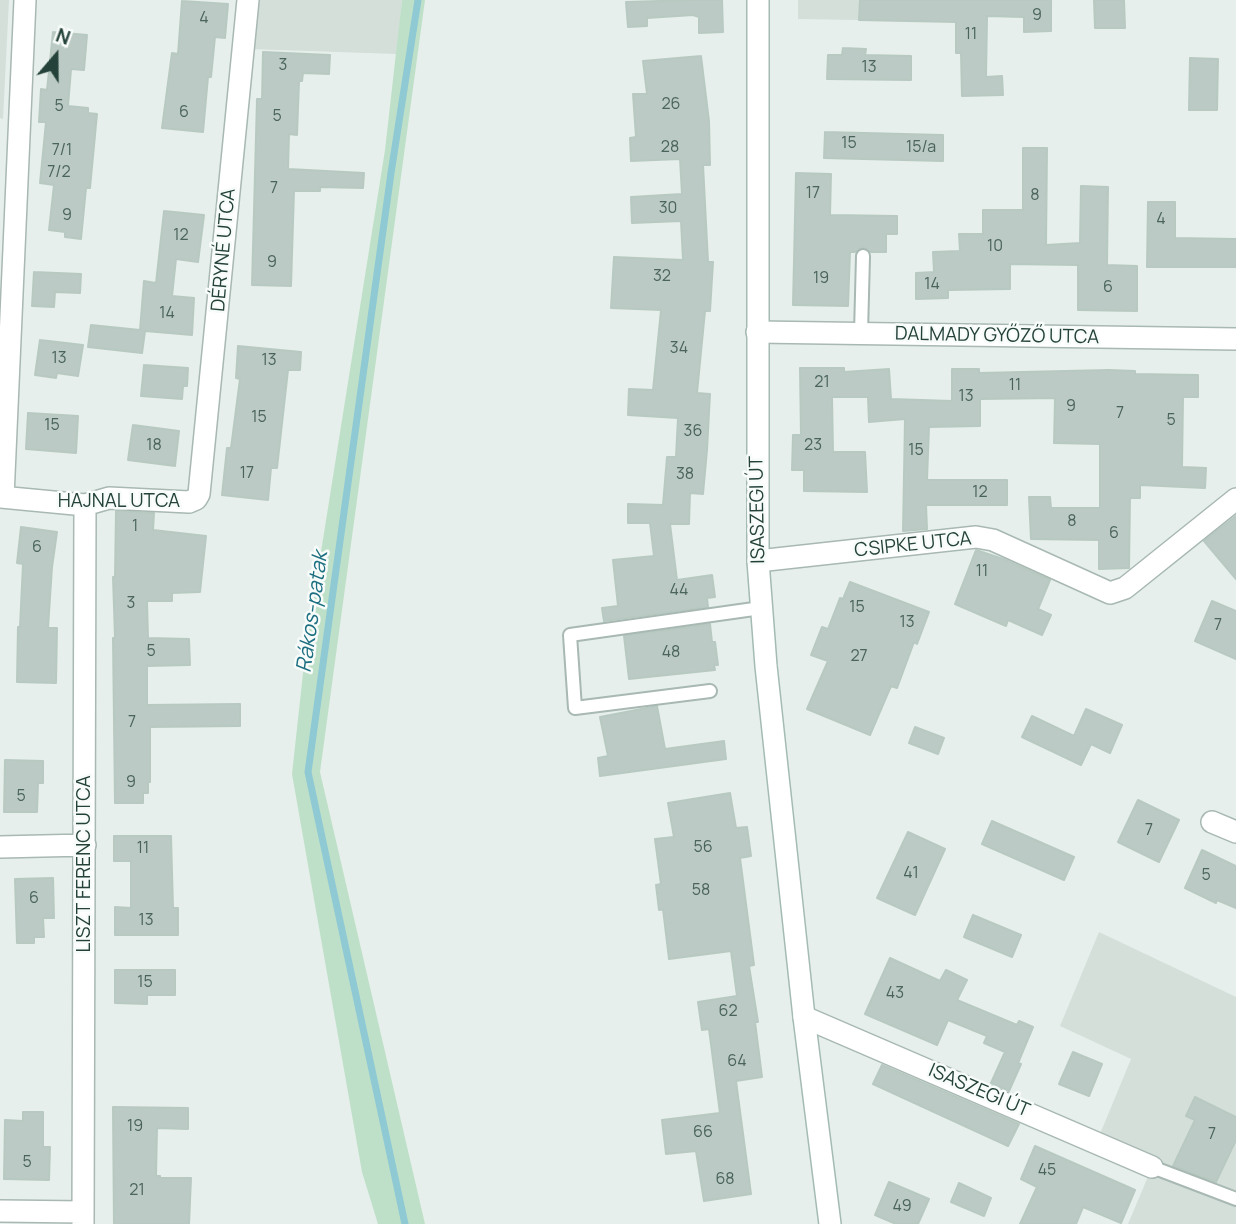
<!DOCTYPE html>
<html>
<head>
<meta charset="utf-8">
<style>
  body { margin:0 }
  #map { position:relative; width:1236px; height:1224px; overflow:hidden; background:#e6efeb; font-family:Manrope,sans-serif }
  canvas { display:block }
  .north { position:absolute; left:21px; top:21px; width:70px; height:70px; -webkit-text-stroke:5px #f7fbf9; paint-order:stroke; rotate:20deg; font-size:19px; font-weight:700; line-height:28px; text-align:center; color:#24423a }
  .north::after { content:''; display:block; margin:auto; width:24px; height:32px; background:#24423a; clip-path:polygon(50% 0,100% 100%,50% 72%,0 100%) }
</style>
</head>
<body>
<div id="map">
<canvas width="1236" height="1224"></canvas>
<div class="north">N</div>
</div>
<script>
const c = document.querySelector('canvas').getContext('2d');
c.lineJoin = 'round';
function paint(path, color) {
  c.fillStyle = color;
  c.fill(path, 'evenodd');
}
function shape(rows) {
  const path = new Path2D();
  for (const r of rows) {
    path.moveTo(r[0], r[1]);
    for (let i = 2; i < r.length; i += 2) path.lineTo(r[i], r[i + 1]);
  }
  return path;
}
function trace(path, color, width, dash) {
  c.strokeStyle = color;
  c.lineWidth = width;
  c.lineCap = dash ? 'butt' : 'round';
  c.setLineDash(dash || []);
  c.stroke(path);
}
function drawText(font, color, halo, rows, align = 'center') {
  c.font = font + ' Manrope,sans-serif';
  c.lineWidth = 5;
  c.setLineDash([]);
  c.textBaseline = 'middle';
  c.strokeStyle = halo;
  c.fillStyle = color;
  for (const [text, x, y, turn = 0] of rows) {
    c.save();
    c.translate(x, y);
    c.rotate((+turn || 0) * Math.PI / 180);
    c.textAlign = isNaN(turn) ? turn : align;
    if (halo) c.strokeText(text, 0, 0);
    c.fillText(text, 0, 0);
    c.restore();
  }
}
paint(shape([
  [0,0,9,0,3,119,0,118],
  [254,0,402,0,397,54,249,49],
  [798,0,913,0,913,21,798,19],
  [1099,932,1236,997,1236,1224,1128,1224,1152,1167,1100,1134,1131,1059,1060,1026]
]), '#d4dfda');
paint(shape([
  [402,0,425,0,320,772,425,1224,378,1224,362,1172,292,774,306,646,385,150]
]), '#bfe0c8');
trace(shape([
  [405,1224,308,772,391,173,418,0]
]), '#8ec9d4', 7);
const building = shape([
  [692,0,722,0,723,32,699,33,699,17,693,15,647,18,647,26,628,27,626,2,692,0],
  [860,0,1051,0,1051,31,1024,32,1024,17,987,16,986,77,1002,76,1003,95,962,96,961,53,956,53,956,22,859,20,860,0],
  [1094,0,1124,0,1125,28,1095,28,1094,0],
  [182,1,228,4,225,38,215,37,211,77,208,77,203,132,162,128,172,53,178,54,182,1],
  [53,32,87,35,84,70,71,69,68,106,88,108,88,113,97,114,90,188,86,188,81,239,65,237,65,232,49,230,54,185,40,183,46,122,39,122,41,89,47,90,53,32],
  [843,48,866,49,865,55,911,56,911,80,827,79,828,55,842,55,843,48],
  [263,52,330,55,329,74,303,73,302,81,299,81,297,135,289,134,288,169,364,173,363,188,320,187,320,191,294,191,291,286,252,285,257,99,262,99,263,52],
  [701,56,709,121,710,165,703,165,708,262,713,262,710,311,705,311,697,393,710,394,707,450,703,494,690,493,689,524,670,524,677,580,712,575,715,597,707,598,708,607,604,621,602,608,618,606,613,560,654,556,650,523,628,523,628,504,663,505,667,457,676,457,678,418,628,415,629,389,653,390,661,310,611,308,614,257,683,260,681,221,632,223,631,197,682,194,680,159,631,161,630,138,636,137,633,94,647,94,643,61,701,56],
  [1190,58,1218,59,1217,110,1189,110,1190,58],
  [825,132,943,135,943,161,824,158,825,132],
  [1023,148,1047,148,1046,245,1080,243,1081,186,1108,187,1107,265,1137,266,1137,311,1078,310,1078,265,1010,264,1010,289,948,290,948,298,916,299,916,273,934,272,933,252,960,251,959,234,983,234,983,210,1023,210,1023,148],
  [796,173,831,174,830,215,897,216,897,234,886,234,886,252,871,252,863,247,855,252,850,252,848,306,793,305,796,173],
  [1148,202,1175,202,1175,238,1236,239,1236,267,1147,267,1148,202],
  [164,211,204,215,198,262,176,259,172,296,194,298,192,335,145,331,142,353,88,347,91,325,140,330,144,281,156,283,164,211],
  [34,272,81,274,80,293,55,292,54,307,32,306,34,272],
  [40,340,83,345,78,376,57,373,56,378,35,375,40,340],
  [238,346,301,352,300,370,288,370,277,468,271,468,268,500,222,495,227,448,231,448,240,379,236,378,238,346],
  [144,365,188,368,187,386,183,386,182,399,141,396,144,365],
  [800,368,844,368,844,372,889,369,891,399,952,401,952,369,979,369,979,373,1109,370,1135,371,1135,374,1198,375,1198,397,1183,397,1182,467,1206,468,1205,488,1140,485,1140,498,1130,498,1129,568,1099,569,1099,540,1031,539,1029,497,1050,497,1051,508,1100,508,1100,444,1054,443,1055,398,980,399,980,426,929,427,927,480,1007,480,1007,505,926,505,927,529,903,531,905,419,869,422,868,397,832,397,833,452,865,452,867,492,804,491,804,470,792,470,793,435,801,435,800,368],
  [28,413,78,416,76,453,26,449,28,413],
  [133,425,179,431,175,466,128,460,133,425],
  [116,511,154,513,153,530,206,536,200,592,172,593,172,601,147,601,148,638,189,639,190,665,147,666,147,705,240,704,240,726,150,727,150,782,148,782,148,793,143,793,143,803,115,803,113,638,115,638,113,577,115,577,116,511],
  [1236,516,1236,579,1204,541,1236,516],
  [21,527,57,532,52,567,48,628,57,628,56,683,17,682,18,627,20,627,23,564,17,563,21,527],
  [976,550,1003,559,1050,580,1038,609,1051,615,1042,635,1008,620,1006,626,955,604,976,550],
  [850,582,929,612,917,644,914,642,897,688,891,686,870,735,807,709,828,661,811,655,822,627,828,629,840,598,843,599,850,582],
  [1212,601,1236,611,1236,659,1195,641,1212,601],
  [710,624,712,642,715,642,718,665,714,665,715,670,629,679,624,636,710,624],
  [657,706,665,749,724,741,726,759,600,776,598,758,608,756,600,717,657,706],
  [1086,709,1122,725,1110,753,1091,744,1081,765,1022,737,1032,716,1074,736,1086,709],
  [915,727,944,738,938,754,909,743,915,727],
  [5,760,43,761,43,783,38,783,37,812,4,812,5,760],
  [730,793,736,828,747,827,751,856,740,858,754,965,749,966,758,1022,755,1022,762,1077,736,1081,751,1194,704,1201,696,1151,666,1154,662,1120,720,1113,709,1029,702,1030,698,1002,737,996,731,951,669,959,663,909,659,910,656,885,661,884,655,839,674,837,668,803,730,793],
  [1138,800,1179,820,1159,862,1118,842,1138,800],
  [992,821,1074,857,1064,880,982,844,992,821],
  [908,832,945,849,915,915,877,898,908,832],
  [114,836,171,836,173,908,178,908,178,935,115,935,115,907,131,908,131,861,114,861,114,836],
  [1202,850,1236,866,1236,908,1217,900,1216,903,1185,888,1202,850],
  [53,878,54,918,43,918,44,937,34,937,34,943,17,943,15,879,53,878],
  [973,915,1021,935,1012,957,964,937,973,915],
  [890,958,940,981,946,970,967,980,957,1000,1017,1025,1019,1021,1033,1027,1018,1063,1021,1064,1009,1091,991,1083,1005,1052,984,1043,987,1036,948,1020,937,1045,865,1014,890,958],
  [115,970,175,970,175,995,147,995,147,1004,115,1003,115,970],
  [1073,1052,1102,1064,1089,1096,1059,1084,1073,1052],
  [882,1065,1019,1124,1008,1146,873,1084,882,1065],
  [1195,1097,1236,1117,1236,1140,1216,1182,1173,1166,1195,1120,1186,1116,1195,1097],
  [113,1107,188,1108,188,1129,157,1128,156,1176,160,1176,160,1178,191,1178,189,1224,114,1224,113,1107],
  [23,1112,43,1112,43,1147,50,1147,49,1180,4,1179,5,1120,23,1121,23,1112],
  [1035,1146,1135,1190,1121,1223,1083,1207,1076,1224,1020,1224,1037,1187,1021,1179,1035,1146],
  [889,1182,929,1199,918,1224,896,1224,875,1215,889,1182],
  [959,1183,991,1198,984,1216,951,1202,959,1183]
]);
paint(building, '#bbcac4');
trace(building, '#b8c9c2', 2);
const service = shape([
  [861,333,863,256],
  [710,691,575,708,570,635,761,608],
  [1152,1167,1236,1199]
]);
const minor = shape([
  [757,332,1236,339],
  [0,497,85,505,109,498,189,502,196,499,199,494,248,0],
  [3,497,25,0],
  [758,561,976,537,993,540,1110,593,1125,588,1236,499],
  [1212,822,1236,832],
  [0,847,85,845],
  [804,1017,1152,1167],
  [0,1211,83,1212],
  [83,1224,85,505]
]);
const secondary = shape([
  [758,0,758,561,766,666,804,1017,830,1224]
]);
trace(service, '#a8b8b2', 16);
trace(minor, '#a8b8b2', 24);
trace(secondary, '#a4bbb3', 24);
trace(service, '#fff', 12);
trace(minor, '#fff', 21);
trace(secondary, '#fff', 21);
drawText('16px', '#4a645c', null, [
  ["9",1037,16],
  ["4",204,19],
  ["11",971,35],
  ["3",283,66],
  ["13",869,68],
  ["26",671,105],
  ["5",59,107],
  ["6",184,113],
  ["5",277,117],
  ["15",849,144],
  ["28",670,148],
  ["15/a",921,148],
  ["7/1",62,151],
  ["7/2",59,173],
  ["7",274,189],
  ["17",813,194],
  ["8",1035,196],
  ["30",668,209],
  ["9",67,216],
  ["4",1161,220],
  ["12",181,236],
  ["10",995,247],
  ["9",272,263],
  ["32",662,277],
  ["19",821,279],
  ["14",932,285],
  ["6",1108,288],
  ["14",167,314],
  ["34",679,349],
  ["13",59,359],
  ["13",269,361],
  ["21",822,383],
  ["11",1015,386],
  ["13",966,397],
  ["9",1071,407],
  ["7",1120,414],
  ["15",259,418],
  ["5",1171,421],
  ["15",52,426],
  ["36",693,432],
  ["18",154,446],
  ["23",813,446],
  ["15",916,451],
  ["17",247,474],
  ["38",685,475],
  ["12",980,493],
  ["8",1072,522],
  ["1",135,527],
  ["6",1114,534],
  ["6",37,548],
  ["11",982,572],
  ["44",679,591],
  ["3",131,604],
  ["15",857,608],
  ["13",907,623],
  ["7",1218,626],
  ["5",151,652],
  ["48",671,653],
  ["27",859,657],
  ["7",132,723],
  ["9",131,783],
  ["5",21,797],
  ["7",1149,831],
  ["56",703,848],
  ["11",143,849],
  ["41",911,874],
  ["5",1206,876],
  ["58",701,891],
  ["6",34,899],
  ["13",146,921],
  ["15",145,983],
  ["43",895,994],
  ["62",728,1012],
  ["64",737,1062],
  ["19",135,1127],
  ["66",703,1133],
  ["7",1212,1135],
  ["5",27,1163],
  ["45",1047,1171],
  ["68",725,1180],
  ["21",137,1191],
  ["49",902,1207]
]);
drawText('19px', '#24423a', '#f7fbf9', [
  ["DÉRYNÉ UTCA",224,250,-85],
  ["DALMADY GYŐZŐ UTCA",997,336,1],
  ["HAJNAL UTCA",119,502],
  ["ISASZEGI ÚT",758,510,-91],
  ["CSIPKE UTCA",913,545,-6],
  ["LISZT FERENC UTCA",85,864,-90],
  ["ISASZEGI ÚT",979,1091,23]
]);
drawText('italic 21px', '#1c6f80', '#f7fbf9', [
  ["Rákos-patak",313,612,-82]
]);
</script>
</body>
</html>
